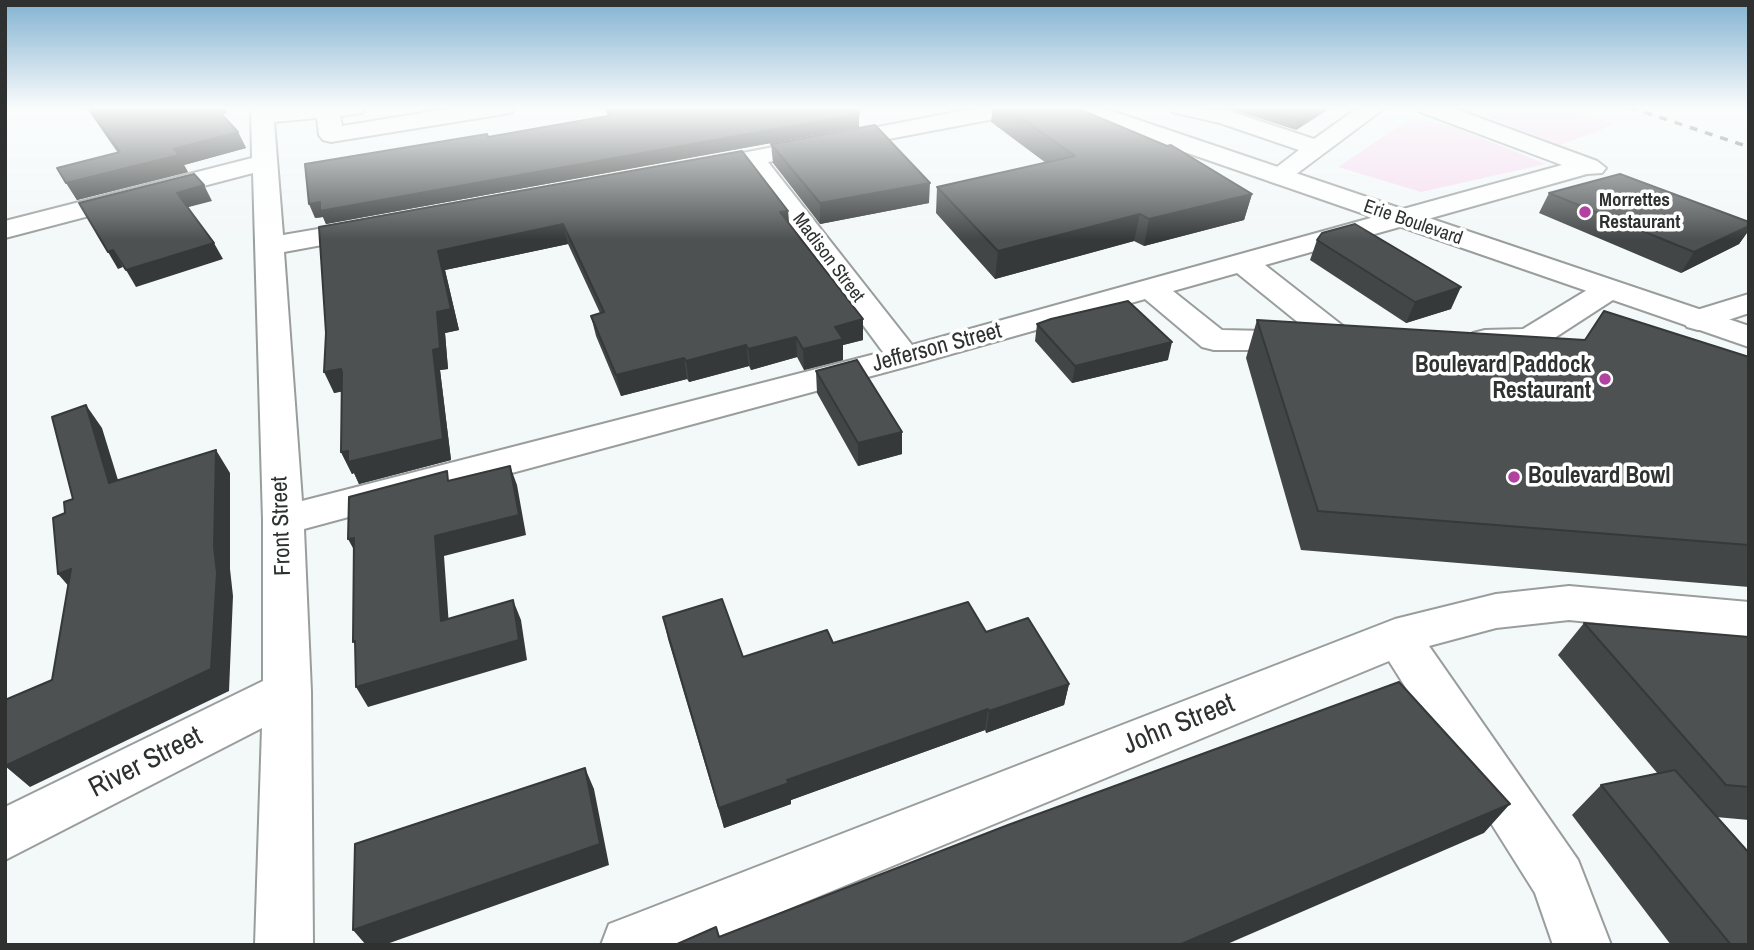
<!DOCTYPE html>
<html>
<head>
<meta charset="utf-8">
<style>
  body { margin:0 }
  #map { position:relative; width:1754px; height:950px; overflow:hidden; background:#f3f8f8; font-family:"Archivo Narrow",sans-serif }
  canvas { display:block }
  .frame { position:absolute; inset:0; border:7px solid #2f3131; pointer-events:none }
</style>
</head>
<body>
<div id="map">
<canvas width="1754" height="950"></canvas>
<div class="frame"></div>
</div>
<script>
const c = document.querySelector('canvas').getContext('2d');
c.lineJoin = 'round';
function paint(path, color) {
  c.fillStyle = color;
  c.fill(path, 'evenodd');
}
function shape(rows) {
  const path = new Path2D();
  for (const r of rows) {
    path.moveTo(r[0], r[1]);
    for (let i = 2; i < r.length; i += 2) path.lineTo(r[i], r[i + 1]);
  }
  return path;
}
function trace(path, color, width, dash) {
  c.strokeStyle = color;
  c.lineWidth = width;
  c.lineCap = dash ? 'butt' : 'round';
  c.setLineDash(dash || []);
  c.stroke(path);
}
function drawText(font, color, halo, rows, align = 'center') {
  c.font = font + ' "Archivo Narrow",sans-serif';
  c.lineWidth = 7;
  c.setLineDash([]);
  c.textBaseline = 'middle';
  c.strokeStyle = halo;
  c.fillStyle = color;
  for (const [text, x, y, turn = 0] of rows) {
    c.save();
    c.translate(x, y);
    c.rotate((+turn || 0) * Math.PI / 180);
    c.textAlign = isNaN(turn) ? turn : align;
    if (halo) c.strokeText(text, 0, 0);
    c.fillText(text, 0, 0);
    c.restore();
  }
}
paint(shape([
  [1459,107,1561,107,1616,124,1561,145],
  [1411,118,1452,126,1546,164,1421,192,1338,167]
]), '#f7dcf0');
const minor = shape([
  [251,107,365,107,362,113,340,116,342,126,459,107,515,107,512,112,504,114,331,142,323,140,319,135,317,118,274,122,283,235,371,220,381,222,385,228,381,234,371,236,284,252,302,501,883,352,746,167,699,176,690,173,686,168,690,163,982,107,1031,107,1028,112,1020,114,768,162,912,345,1562,165,1420,112,1417,107,1450,107,1597,161,1606,168,1602,173,1587,174,1265,265,1352,333,1356,340,1352,347,1340,350,1328,347,1316,337,1318,340,1314,347,1302,350,1214,350,1202,347,1145,299,916,364,304,529,311,692,313,945,255,945,262,728,5,860,5,807,263,681,263,520,253,173,5,238,5,221,252,158,251,107],
  [1237,273,1310,332,1222,330,1173,291,1237,273],
  [1169,107,1226,110,1314,139,1359,107,1386,107,1287,181,1278,184,1269,181,1265,176,1299,150,1220,123,1172,112,1169,107],
  [1608,281,1619,284,1623,290,1619,296,1542,346,1485,350,1473,347,1469,340,1473,333,1485,330,1523,329,1597,284,1608,281],
  [1749,294,1749,313,1698,330,1687,327,1682,320,1687,313,1749,294],
  [1569,586,1749,602,1749,638,1569,620,1496,628,1429,646,1578,860,1611,945,1553,945,1535,893,1389,661,701,945,601,945,609,924,630,916,1395,619,1496,594,1569,586]
]);
const highway = shape([
  [1066,107,1100,107,1749,326,1749,347,1069,112,1066,107]
]);
trace(minor, '#999e9d', 4);
trace(highway, '#999e9d', 4);
paint(minor, '#fff');
paint(highway, '#fff');
trace(shape([
  [1629,107,1749,147]
]), '#4d4f4f', 3.5, [8, 8]);
paint(shape([
  [86,107,225,107,227,113,221,114,238,132,246,148,184,165,188,172,77,200,57,168,118,153],
  [604,107,858,107,859,127,326,224,323,217,315,218,488,137,608,116],
  [993,107,1074,107,1252,194,1244,220,1144,246,1134,241,995,279,936,213,937,187,1046,163,991,122],
  [1224,107,1332,107,1296,130],
  [771,144,929,203,820,224,773,163],
  [1549,193,1749,222,1749,230,1739,244,1681,273,1539,213],
  [788,211,789,223,863,319,863,340,843,345,843,360,804,370,797,357,751,370,749,366,689,382,687,379,621,396,596,336,591,316,600,313,568,244,445,270,459,330,445,333,448,369,440,370,451,460,359,484,354,473,352,474,341,452,342,391,334,393,326,333,319,227],
  [1317,240,1451,309,1406,323,1310,260],
  [1257,320,1749,357,1749,587,1301,550,1246,358],
  [1037,324,1168,360,1072,383,1035,341],
  [816,371,902,454,858,466,817,393],
  [663,617,743,657,833,643,986,632,1069,684,1064,705,986,733,985,730,791,800,791,804,724,828,668,639],
  [1584,623,1749,637,1749,820,1716,817,1749,945,1671,945,1572,815,1601,785,1658,774,1558,655]
]), '#424646');
paint(shape([
  [212,107,225,107,227,113,215,115],
  [1319,107,1332,107,1296,130,1299,120],
  [859,114,859,127,326,224,323,217,315,218,309,204],
  [238,132,246,148,184,165,188,172,77,200,66,183,174,149],
  [930,183,929,203,820,224,820,203],
  [204,185,212,201,185,208,177,193],
  [1252,194,1244,220,1144,246,1149,219],
  [788,211,789,230,780,212],
  [1140,214,1134,241,995,279,998,251],
  [563,224,568,244,445,270,459,330,445,333,448,369,440,370,451,460,359,484,354,473,352,474,341,452,433,350,437,312,438,251],
  [1749,226,1749,230,1739,244,1681,273,1694,252],
  [214,243,223,259,136,287,126,270],
  [113,250,123,267,118,269,108,252],
  [1461,287,1451,309,1406,323,1415,302],
  [863,319,863,340,843,345,843,360,804,370,803,349,835,327],
  [796,337,797,357,751,370,748,349],
  [1172,342,1168,360,1072,383,1075,366],
  [746,345,749,366,689,382,686,361],
  [684,358,687,379,621,396,616,375],
  [341,369,351,390,334,393,324,372],
  [86,405,102,428,126,506,109,483],
  [902,432,902,454,858,466,858,443],
  [216,450,230,473,230,569,233,596,229,691,30,787,5,766,214,547],
  [510,466,517,485,526,535,444,556,450,640,441,621,435,536],
  [354,538,359,559,348,539],
  [71,569,78,597,58,574],
  [513,600,521,620,527,660,368,707,356,687],
  [1069,684,1064,705,986,733,989,711],
  [988,709,985,730,791,800,791,804,724,828,719,808,787,780],
  [585,768,594,789,609,865,384,945,366,945,353,930],
  [1510,804,1484,833,1225,945,1179,945]
]), '#363939');
const building = shape([
  [88,107,215,107,238,132,174,149,179,155,66,183,57,168,120,152,88,107],
  [608,107,858,107,859,114,320,211,320,202,309,204,305,164,487,134,488,137,613,115,608,107],
  [1006,107,1074,107,1167,146,1171,145,1252,194,1149,219,1140,214,998,251,937,187,1075,156,1006,107],
  [1257,107,1319,107,1299,120,1257,107],
  [875,125,930,183,820,203,771,144,875,125],
  [742,151,788,211,780,212,863,319,835,327,843,339,803,349,796,337,748,349,746,345,686,361,684,358,616,375,591,316,604,312,563,224,438,251,451,309,437,312,440,348,433,350,443,439,348,462,348,451,341,452,342,373,341,369,324,372,326,333,319,227,742,151],
  [194,174,204,185,177,193,214,243,126,270,113,250,108,252,79,203,194,174],
  [1620,174,1749,222,1749,226,1694,252,1549,193,1620,174],
  [1355,224,1461,287,1415,302,1317,240,1322,233,1355,224],
  [1128,301,1172,342,1075,366,1037,324,1051,319,1128,301],
  [1604,311,1749,357,1749,545,1318,511,1257,320,1585,340,1604,311],
  [857,360,902,432,858,443,816,371,857,360],
  [86,405,109,483,216,450,214,547,217,573,211,669,5,766,5,700,52,680,71,569,58,574,53,518,65,513,64,502,73,499,52,417,86,405],
  [510,466,519,515,435,536,441,621,513,600,519,640,356,687,355,641,353,642,354,538,348,539,349,497,447,471,448,481,510,466],
  [722,599,743,657,827,630,833,643,968,602,986,632,1028,618,1069,684,989,711,988,709,787,780,789,783,719,808,663,617,722,599],
  [1584,623,1749,637,1749,787,1726,785,1584,623],
  [1399,682,1510,804,1179,945,675,945,716,927,719,937,1008,825,1399,682],
  [585,768,600,844,353,930,355,844,585,768],
  [1675,770,1749,853,1749,945,1731,945,1601,785,1675,770]
]);
paint(building, '#4d5151');
trace(building, '#363939', 2);
const sky = c.createLinearGradient(0, 0, 0, 240);
sky.addColorStop(0, '#82b2d1');
sky.addColorStop(0.45, '#fafcfc');
sky.addColorStop(1, '#fafcfc00');
c.fillStyle = sky;
c.fillRect(0, 0, 1754, 240);
for (const [x, y, r, color] of [
  [1585,212,7,"#b2429f"],
  [1605,379,7,"#b2429f"],
  [1514,477,7,"#b2429f"]
]) {
  const dot = new Path2D();
  dot.arc(x, y, r, 0, 2 * Math.PI);
  c.fillStyle = color;
  c.fill(dot);
  trace(dot, '#fff', 2.5);
}
drawText('bold 19px', '#2f3131', '#fff', [
  ["Morrettes",1599,201],
  ["Restaurant",1599,223]
], 'left');
drawText('19px', '#2f3131', '#fff', [
  ["Erie Boulevard",1413,223,19],
  ["Madison Street",828,258,53]
]);
drawText('23px', '#2f3131', '#fff', [
  ["Jefferson Street",937,348,-15],
  ["Front Street",282,526,-92]
]);
drawText('bold 23px', '#2f3131', '#fff', [
  ["Boulevard Paddock",1591,366],
  ["Restaurant",1591,392],
  ["Boulevard Bowl",1528,477,"left"]
], 'right');
drawText('28px', '#2f3131', '#fff', [
  ["John Street",1179,725,-22],
  ["River Street",146,763,-27]
]);
</script>
</body>
</html>
